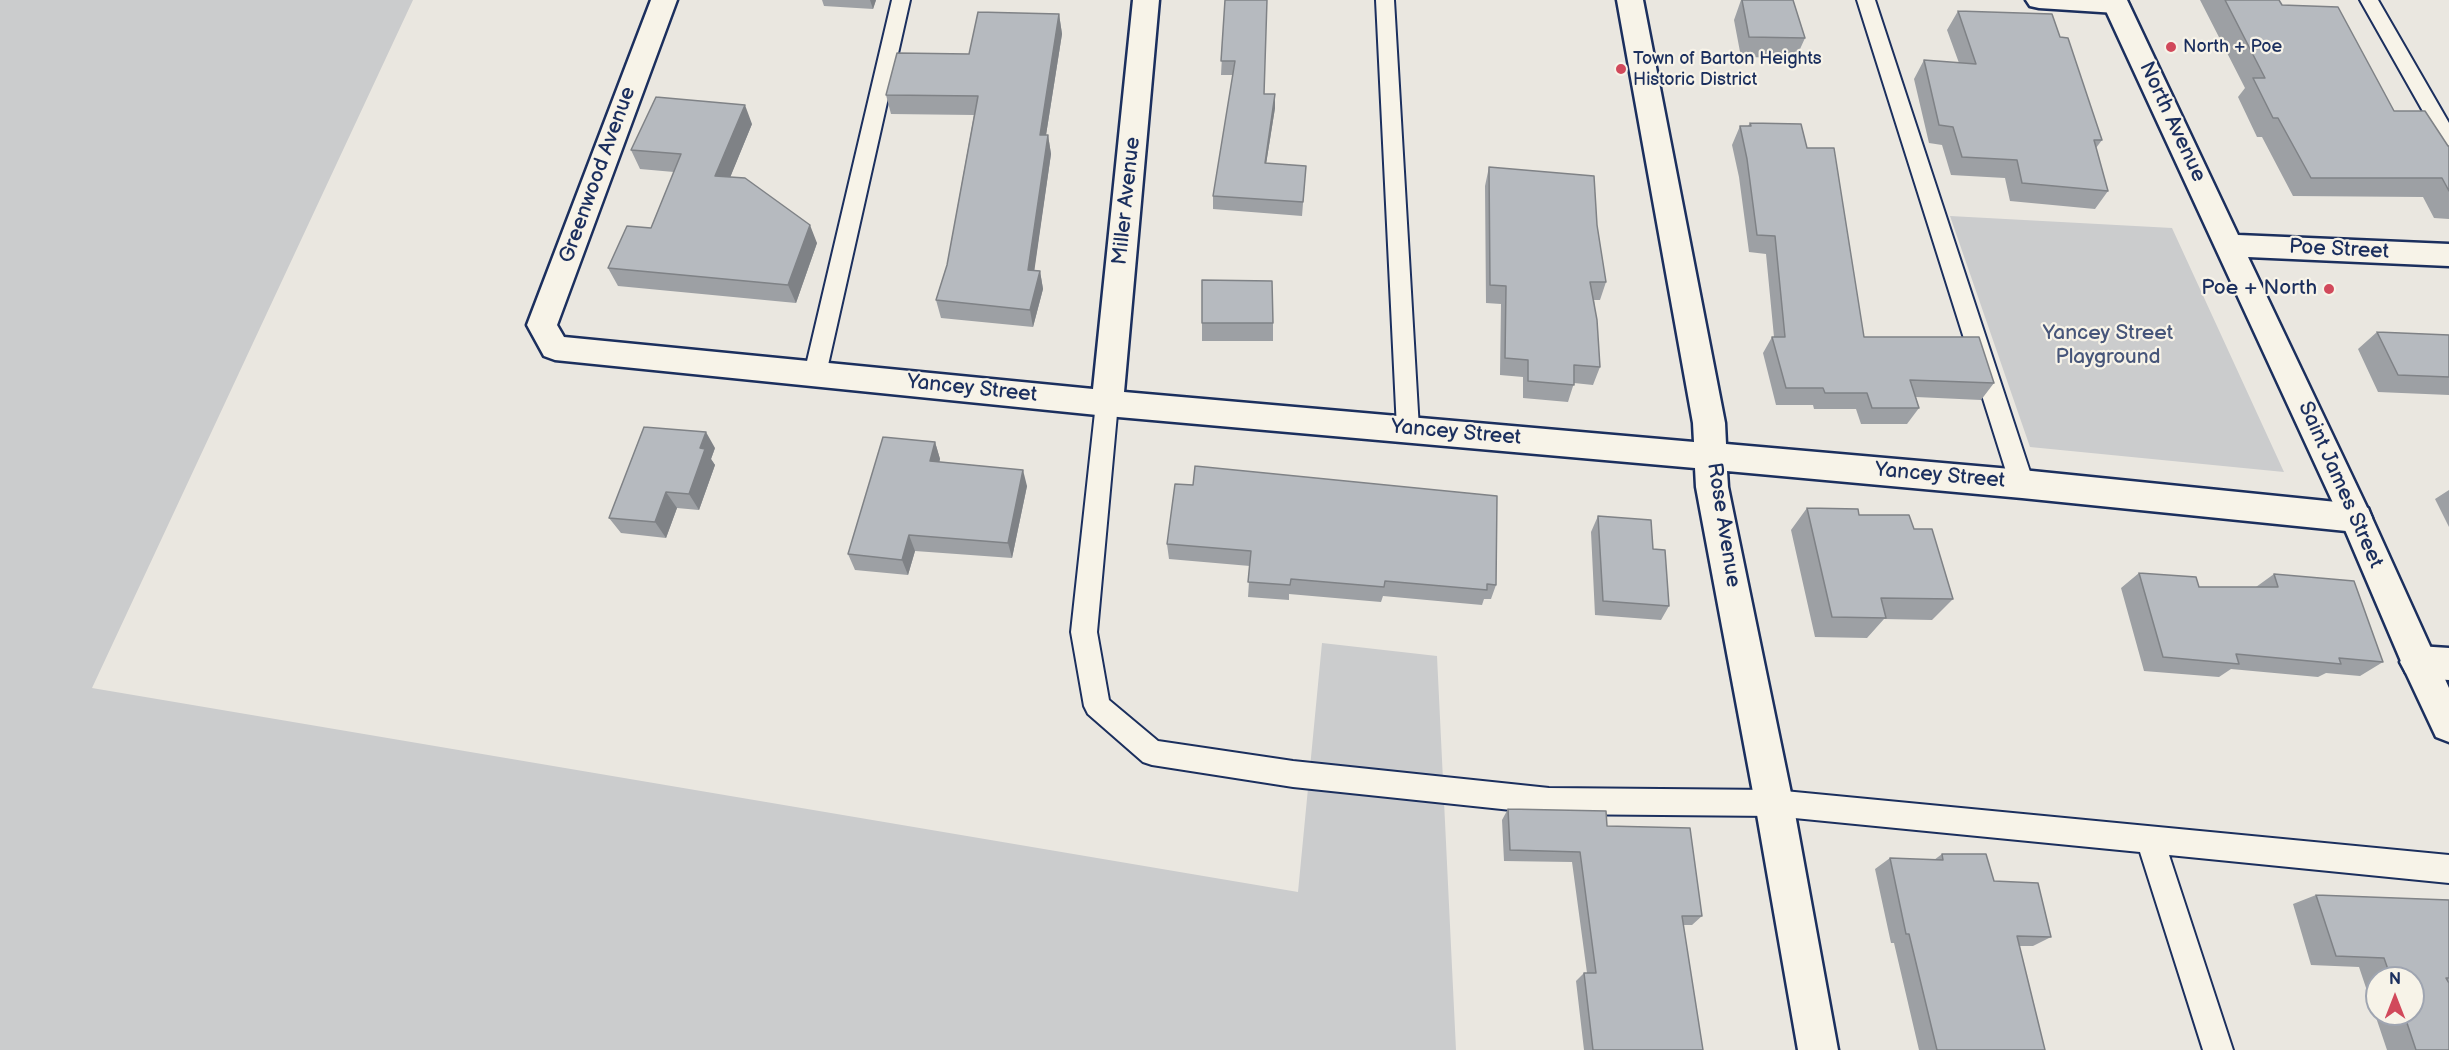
<!DOCTYPE html>
<html>
<head>
<meta charset="utf-8">
<style>
  body { margin:0 }
  #map { position:relative; width:2449px; height:1050px; overflow:hidden; background:#eae7e0; font-family:"Balsamiq Sans",sans-serif }
  canvas { display:block }
  .north { position:absolute; left:2365px; top:966px; width:60px; height:60px; box-sizing:border-box; background:#f7f3e8; border:2px solid #9fa5b1; border-radius:50%; rotate:0deg; font-size:16px; font-weight:700; line-height:24px; text-align:center; color:#1b2f5e }
  .north::after { content:''; display:block; margin:auto; width:21px; height:27px; background:#d1495b; clip-path:polygon(50% 0,100% 100%,50% 72%,0 100%) }
</style>
</head>
<body>
<div id="map">
<canvas width="2449" height="1050"></canvas>
<div class="north">N</div>
</div>
<script>
const c = document.querySelector('canvas').getContext('2d');
c.lineJoin = 'round';
function paint(path, color) {
  c.fillStyle = color;
  c.fill(path, 'evenodd');
}
function shape(rows) {
  const path = new Path2D();
  for (const r of rows) {
    path.moveTo(r[0], r[1]);
    for (let i = 2; i < r.length; i += 2) path.lineTo(r[i], r[i + 1]);
  }
  return path;
}
function trace(path, color, width, dash) {
  c.strokeStyle = color;
  c.lineWidth = width;
  c.lineCap = dash ? 'butt' : 'round';
  c.setLineDash(dash || []);
  c.stroke(path);
}
function drawText(font, color, halo, rows, align = 'center') {
  c.font = font + ' "Balsamiq Sans",sans-serif';
  c.lineWidth = 4.5;
  c.setLineDash([]);
  c.textBaseline = 'middle';
  c.strokeStyle = halo;
  c.fillStyle = color;
  for (const [text, x, y, turn = 0] of rows) {
    c.save();
    c.translate(x, y);
    c.rotate((+turn || 0) * Math.PI / 180);
    c.textAlign = isNaN(turn) ? turn : align;
    if (halo) c.strokeText(text, 0, 0);
    c.fillText(text, 0, 0);
    c.restore();
  }
}
paint(shape([
  [0,0,413,0,92,688,1298,892,1322,643,1437,656,1456,1050,0,1050],
  [1950,216,2172,228,2284,472,2030,447]
]), '#cbcccd');
const lane = shape([
  [892,0,910,0,826,374,823,380,815,383,807,380,804,374,892,0],
  [1376,0,1394,0,1419,429,1416,436,1408,438,1400,436,1397,429,1376,0],
  [1857,0,1875,0,2034,484,2030,491,2022,494,2014,491,2010,484,1857,0],
  [2360,0,2378,0,2449,123,2449,147,2442,145,2360,0],
  [1107,394,1115,396,1118,403,1097,632,1109,700,1158,741,1293,761,1549,788,1774,790,2449,855,2449,883,2169,855,2233,1050,2203,1050,2140,852,1774,816,1549,814,1293,787,1152,765,1143,762,1088,714,1084,706,1071,632,1096,403,1099,396,1107,394]
]);
const street = shape([
  [651,0,677,0,557,325,564,337,1093,389,1133,0,1159,0,1124,392,1694,442,1693,423,1617,0,1643,0,1725,423,1726,444,2022,470,2356,504,2368,508,2372,518,2368,528,2356,532,2022,498,1727,471,1728,487,1793,803,1838,1050,1798,1050,1755,803,1696,487,1695,468,1107,416,555,360,544,356,527,325,651,0],
  [2026,0,2126,0,2129,5,2125,11,2116,13,2039,8,2030,6,2026,0],
  [2418,646,2449,648,2449,680,2418,678,2406,673,2400,662,2406,651,2418,646]
]);
const secondary = shape([
  [2101,0,2127,0,2238,235,2449,244,2449,266,2248,257,2372,518,2449,688,2449,742,2436,737,2406,673,2340,518,2101,0]
]);
trace(lane, '#1b2f5e', 4);
trace(street, '#1b2f5e', 5);
trace(secondary, '#1b2f5e', 5);
paint(lane, '#f7f3e8');
paint(street, '#f7f3e8');
paint(secondary, '#f7f3e8');
paint(shape([
  [822,0,876,0,873,9,824,6],
  [1225,0,1264,94,1275,94,1275,108,1266,164,1306,166,1302,216,1213,209,1213,196,1233,75,1221,75],
  [1741,0,1793,0,1805,38,1796,58,1741,57,1734,20],
  [2200,0,2279,0,2282,5,2394,111,2449,146,2449,219,2434,218,2423,197,2293,196,2262,137,2257,137,2238,97,2245,88],
  [1958,11,2102,140,2096,148,2108,191,2095,209,2010,201,2005,178,1951,175,1942,145,1929,143,1914,79,1924,60,1959,63,1947,30],
  [1059,14,1062,34,1046,135,1048,135,1051,154,1034,270,1040,271,1043,289,1033,327,941,318,936,300,947,265,974,115,891,114,886,95,969,54],
  [1750,123,1807,148,1864,337,1994,383,1981,400,1916,397,1919,408,1907,424,1861,424,1856,409,1814,409,1813,405,1776,405,1763,353,1772,337,1774,337,1766,254,1749,252,1739,177,1732,145,1740,126,1748,126],
  [752,124,730,177,817,243,796,303,618,286,608,268,651,228,674,172,640,169,631,150],
  [1489,167,1597,225,1606,282,1600,300,1594,300,1600,367,1593,385,1574,383,1568,402,1523,398,1523,377,1500,375,1501,304,1486,303,1485,186],
  [1202,323,1273,323,1273,341,1202,341],
  [2377,332,2449,335,2449,395,2378,392,2358,349],
  [935,442,940,459,939,462,1027,486,1012,558,915,551,908,575,855,570,848,554],
  [715,448,711,459,715,465,699,510,677,508,666,538,621,533,609,518],
  [1175,484,1496,585,1491,599,1484,599,1482,605,1383,596,1381,602,1289,594,1289,600,1248,597,1250,566,1169,559,1167,544],
  [2449,490,2449,527,2435,499],
  [1807,508,1859,515,1914,529,1953,599,1932,620,1884,619,1867,638,1815,637,1791,530],
  [1598,516,1653,549,1669,606,1661,620,1595,615,1591,532],
  [2139,573,2199,587,2256,587,2274,574,2383,662,2360,676,2326,673,2318,677,2231,669,2219,677,2144,671,2121,588],
  [1508,809,1607,826,1702,916,1692,925,1683,925,1703,1050,1584,1050,1576,981,1584,973,1587,973,1572,862,1504,861,1502,820],
  [1942,854,1994,881,2051,937,2033,946,2019,946,2045,1050,1919,1050,1894,943,1891,943,1875,869,1890,858,1934,860],
  [2316,895,2449,900,2449,1050,2387,1050,2359,967,2311,965,2293,904],
  [2377,978,2413,978,2413,1014,2377,1014]
]), '#9da0a4');
paint(shape([
  [870,0,876,0,873,9],
  [1059,14,1062,34,1043,154,1040,135],
  [1275,94,1275,108,1264,177,1265,163],
  [745,105,752,124,723,195,715,176],
  [1048,135,1051,154,1032,287,1028,270],
  [810,225,817,243,796,303,788,285],
  [1040,271,1043,289,1033,327,1030,310],
  [706,432,715,448,711,459,715,465,699,510,689,494,700,448],
  [935,442,940,459,935,478,930,461],
  [1023,470,1027,486,1012,558,1008,543],
  [666,492,677,508,666,538,655,522],
  [909,535,915,551,908,575,902,560]
]), '#7f8286');
const building = shape([
  [1225,0,1267,0,1264,94,1275,94,1265,163,1306,166,1303,202,1213,196,1235,61,1221,61,1225,0],
  [1742,0,1793,0,1805,38,1749,37,1742,0],
  [2225,0,2279,0,2282,5,2338,7,2394,111,2425,111,2448,146,2449,146,2449,191,2442,178,2311,178,2278,118,2273,118,2253,78,2265,78,2225,0],
  [1958,11,2052,14,2060,37,2068,38,2102,140,2094,140,2108,191,2022,183,2017,160,1962,157,1953,127,1939,125,1924,60,1976,64,1958,11],
  [978,12,1059,14,1040,135,1048,135,1028,270,1040,271,1030,310,936,300,947,265,978,96,886,95,897,53,969,54,978,12],
  [656,97,745,105,715,176,745,178,810,225,788,285,608,268,627,226,651,228,681,154,631,150,656,97],
  [1750,123,1801,124,1807,148,1834,148,1864,337,1979,337,1994,383,1910,380,1919,408,1872,408,1867,393,1825,393,1823,388,1786,388,1772,337,1785,337,1775,236,1757,235,1747,159,1740,126,1751,126,1750,123],
  [1489,167,1594,176,1597,225,1606,282,1590,282,1597,320,1600,367,1574,365,1574,385,1528,381,1528,360,1505,358,1506,286,1490,285,1489,167],
  [1202,280,1272,281,1273,323,1202,323,1202,280],
  [2377,332,2449,335,2449,377,2398,375,2377,332],
  [644,427,706,432,700,448,705,449,689,494,666,492,655,522,609,518,644,427],
  [883,437,935,442,930,461,1023,470,1008,543,909,535,902,560,848,554,883,437],
  [1195,466,1497,496,1496,585,1487,584,1487,590,1385,581,1384,587,1291,579,1290,585,1248,582,1251,551,1167,544,1175,484,1193,485,1195,466],
  [1807,508,1858,509,1859,515,1909,515,1914,529,1932,529,1953,599,1881,598,1886,618,1832,617,1807,508],
  [1598,516,1651,520,1653,549,1665,550,1669,606,1603,601,1598,516],
  [2139,573,2196,577,2199,587,2278,587,2274,574,2354,581,2383,662,2339,658,2341,664,2236,654,2239,664,2163,657,2139,573],
  [1508,809,1606,811,1607,826,1690,828,1702,916,1682,916,1703,1050,1593,1050,1584,973,1596,973,1580,852,1510,850,1508,809],
  [1942,854,1986,854,1994,881,2038,883,2051,937,2017,936,2045,1050,1937,1050,1909,934,1906,934,1890,858,1943,860,1942,854],
  [2316,895,2449,900,2449,978,2446,978,2449,983,2449,1050,2416,1050,2404,1014,2413,1014,2413,978,2391,978,2384,958,2336,956,2316,895]
]);
paint(building, '#b6babf');
trace(building, '#7f8286', 1.5);
for (const [x, y, r, color] of [
  [2171,47,6,"#d1495b"],
  [1621,69,6,"#d1495b"],
  [2329,289,6,"#d1495b"]
]) {
  const dot = new Path2D();
  dot.arc(x, y, r, 0, 2 * Math.PI);
  c.fillStyle = color;
  c.fill(dot);
  trace(dot, '#f7f3e8', 2);
}
drawText('18px', '#1b2f5e', '#f7f3e8', [
  ["North + Poe",2183,47],
  ["Town of Barton Heights",1633,59],
  ["Historic District",1633,80]
], 'left');
drawText('21px', '#1b2f5e', '#f7f3e8', [
  ["North Avenue",2172,122,65],
  ["Greenwood Avenue",598,175,-70],
  ["Miller Avenue",1127,201,-84],
  ["Poe Street",2339,250,3],
  ["Yancey Street",972,389,6],
  ["Yancey Street",1456,433,5],
  ["Yancey Street",1940,476,5],
  ["Saint James Street",2340,485,66],
  ["Rose Avenue",1723,525,81]
]);
drawText('21px', '#1b2f5e', '#f7f3e8', [
  ["Poe + North",2317,289]
], 'right');
drawText('21px', '#47567a', '#f7f3e8', [
  ["Yancey Street",2108,334],
  ["Playground",2108,358]
]);
</script>
</body>
</html>
